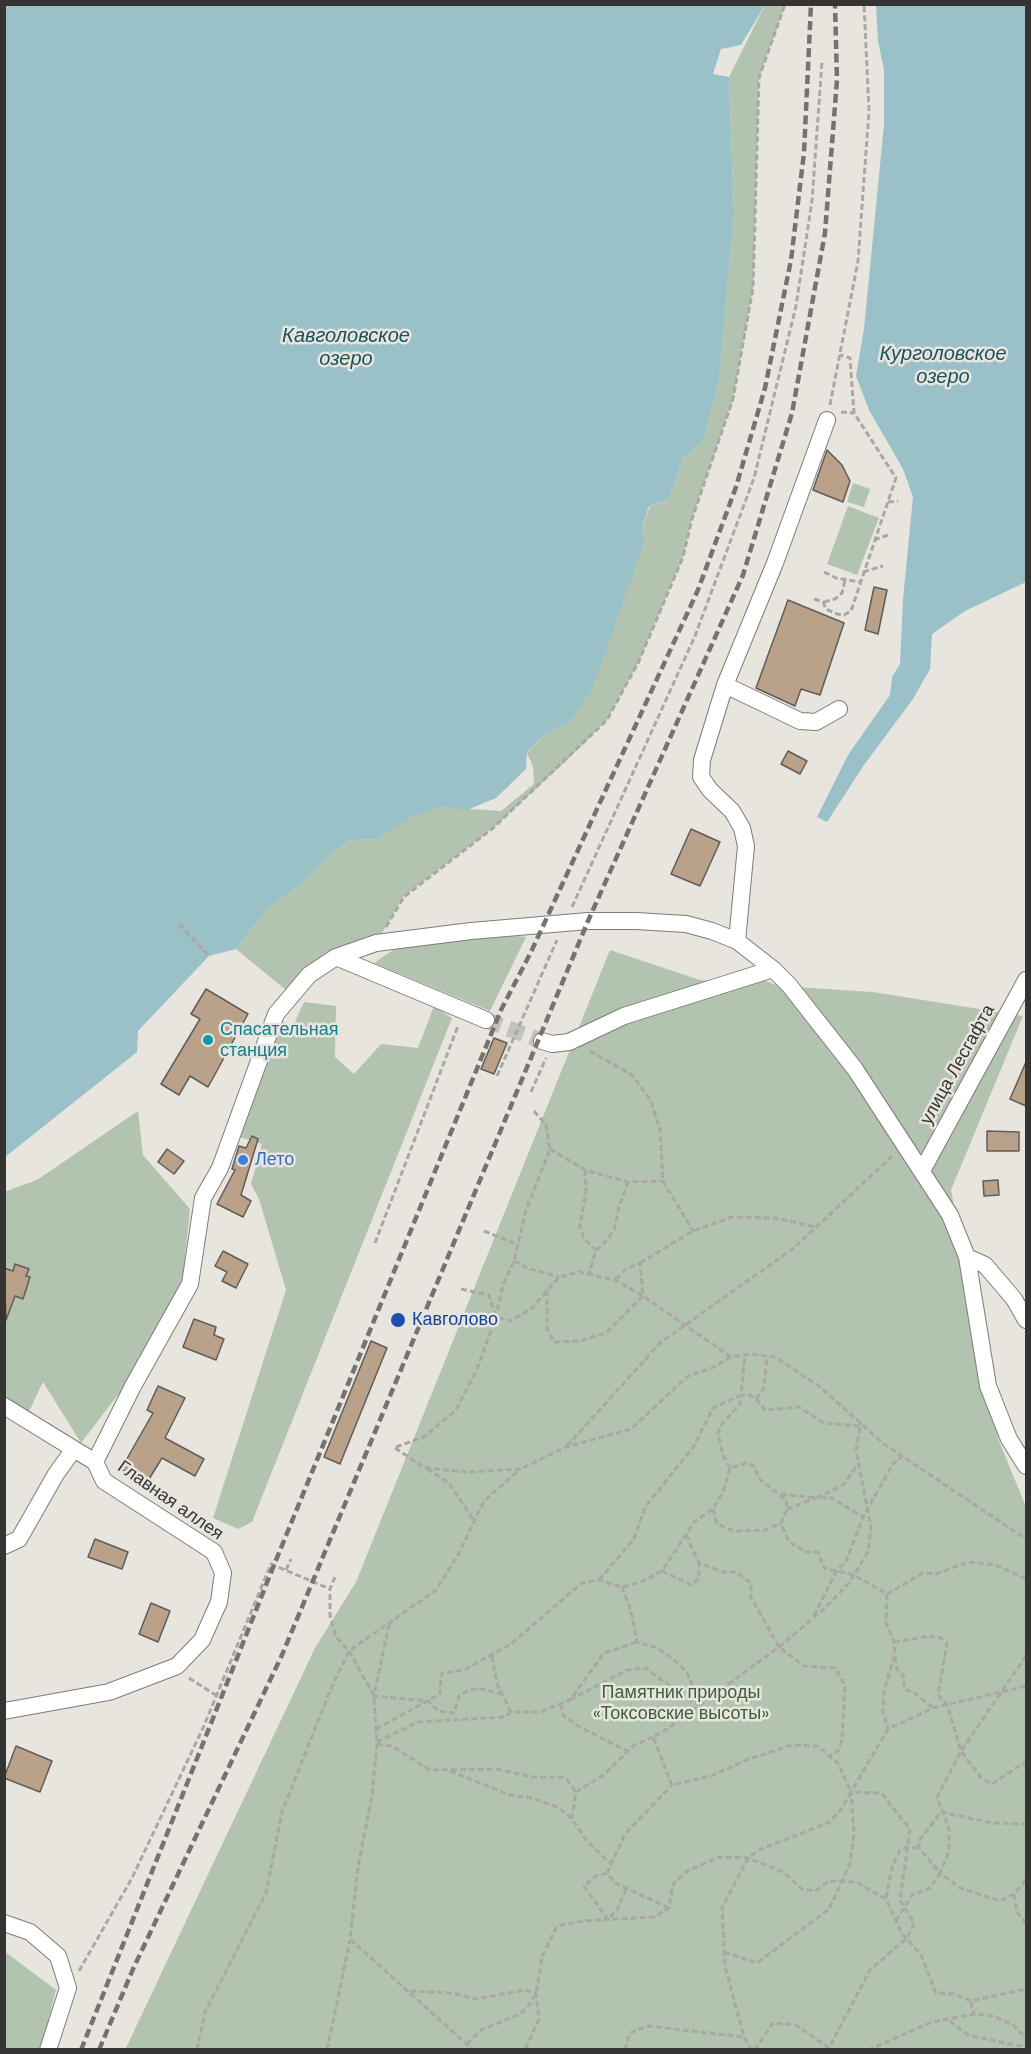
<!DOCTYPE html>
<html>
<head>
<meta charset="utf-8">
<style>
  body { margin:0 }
  #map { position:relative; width:1031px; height:2054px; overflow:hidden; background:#e8e5df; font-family:"DM Sans",sans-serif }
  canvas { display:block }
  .frame { position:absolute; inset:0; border:6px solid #353432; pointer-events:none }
</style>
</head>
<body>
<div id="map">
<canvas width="1031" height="2054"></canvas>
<div class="frame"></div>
</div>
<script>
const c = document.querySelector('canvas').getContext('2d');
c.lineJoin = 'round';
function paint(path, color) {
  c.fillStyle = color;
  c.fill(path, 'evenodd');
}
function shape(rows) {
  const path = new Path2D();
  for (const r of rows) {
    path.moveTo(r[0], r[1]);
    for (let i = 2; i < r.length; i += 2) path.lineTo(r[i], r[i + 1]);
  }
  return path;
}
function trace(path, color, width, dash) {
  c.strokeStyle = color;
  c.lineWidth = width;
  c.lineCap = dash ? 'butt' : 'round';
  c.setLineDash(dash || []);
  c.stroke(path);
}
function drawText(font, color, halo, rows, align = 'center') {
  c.font = font + ' "DM Sans",sans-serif';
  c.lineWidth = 5;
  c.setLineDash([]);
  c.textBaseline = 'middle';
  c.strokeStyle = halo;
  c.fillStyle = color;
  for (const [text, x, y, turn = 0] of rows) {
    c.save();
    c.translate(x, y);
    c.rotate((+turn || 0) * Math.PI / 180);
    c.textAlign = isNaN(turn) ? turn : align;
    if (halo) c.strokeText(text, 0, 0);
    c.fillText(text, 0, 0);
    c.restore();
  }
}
paint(shape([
  [765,5,785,5,759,78,753,288,733,399,692,519,683,557,639,661,607,720,567,760,493,828,404,896,376,943,336,957,292,995,236,949,269,907,298,887,334,851,351,840,377,839,411,816,442,807,501,811,534,784,533,767,527,753,543,736,570,722,618,611,645,540,642,528,650,506,669,499,683,458,703,441,719,381,734,214,729,77],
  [853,483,870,489,864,507,847,502],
  [848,506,879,518,857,575,827,564],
  [516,936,526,937,490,1011,374,963,393,950,425,943],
  [610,950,700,980,750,984,764,980,778,986,873,992,1023,1016,951,1190,999,1441,1026,1507,1026,2049,125,2050,315,1648,356,1582],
  [304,1002,336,1006,335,1057,354,1074,381,1044,418,1048,434,1006,452,1018,252,1522,238,1529,213,1518,286,1290,259,1199,251,1184,262,1144,239,1137,281,1021,293,1026],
  [138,1111,143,1155,190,1209,182,1284,124,1387,81,1443,43,1382,25,1420,5,1415,4,1192,37,1180],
  [4,1951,56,1990,41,2049,5,2049]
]), '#b2c3b0');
paint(shape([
  [5,4,765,5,741,45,721,49,713,74,729,77,734,214,719,381,703,441,683,458,669,499,649,506,642,528,645,540,592,689,570,722,543,736,527,752,526,769,496,798,467,810,442,807,412,816,377,839,351,840,334,851,298,887,269,907,236,949,209,956,138,1031,137,1052,5,1157],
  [876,5,1026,5,1026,582,965,611,932,634,930,669,913,699,864,765,827,822,817,817,848,755,890,695,892,677,900,664,903,599,913,497,903,469,869,410,856,376,864,329,884,124,884,70,878,41]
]), '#9ac0c8');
const building = shape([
  [827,450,842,465,850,481,843,502,813,490,827,450],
  [874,587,887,590,878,634,865,630,874,587],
  [788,600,844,623,820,695,801,689,795,706,756,688,788,600],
  [788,751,807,761,800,774,781,764,788,751],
  [691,829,720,842,700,886,671,874,691,829],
  [206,989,248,1014,208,1087,190,1076,179,1095,161,1084,200,1019,191,1014,206,989],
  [494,1038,507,1043,494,1074,481,1069,494,1038],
  [1026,1062,1026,1106,1010,1099,1026,1062],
  [987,1131,1019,1132,1019,1151,987,1151,987,1131],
  [252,1136,258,1139,241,1195,251,1201,243,1217,217,1204,235,1170,232,1169,239,1146,246,1148,252,1136],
  [167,1149,184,1161,174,1174,158,1162,167,1149],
  [998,1180,999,1195,984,1196,983,1181,998,1180],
  [223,1251,248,1264,236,1288,222,1281,227,1272,215,1266,223,1251],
  [15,1264,29,1269,26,1276,30,1277,23,1299,15,1296,6,1320,4,1268,13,1271,15,1264],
  [194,1319,216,1327,214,1335,224,1339,216,1360,183,1347,194,1319],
  [371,1341,387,1348,340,1464,324,1457,371,1341],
  [158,1386,185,1398,165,1438,204,1459,195,1476,162,1458,146,1484,121,1469,153,1413,147,1410,158,1386],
  [95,1539,128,1552,122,1569,88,1557,95,1539],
  [151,1603,170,1611,158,1642,139,1634,151,1603],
  [16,1746,52,1761,40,1792,4,1778,16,1746]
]);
paint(building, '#b9a18a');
trace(building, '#605c58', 1.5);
trace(shape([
  [486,1020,542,1041]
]), '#c4c2bc', 16, [16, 8]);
const minor = shape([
  [725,685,800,721,816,722,839,709],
  [737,941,746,846,742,828,732,811,710,790,701,777,702,760,725,685,775,563,827,420],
  [336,957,486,1020],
  [542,1041,552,1044,569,1042,624,1016,773,969],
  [923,1169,1026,980],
  [967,1257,985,1265,1014,1299,1026,1320],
  [4,1406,95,1462],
  [4,1546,19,1539,56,1474,74,1449],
  [4,1711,109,1692,177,1666,202,1640,219,1602,223,1573,214,1552,104,1481,95,1462,133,1386,190,1284,203,1198,220,1168,276,1014,309,975,336,957,376,943,471,931,588,921,636,921,686,924,712,931,737,941,773,969,789,985,855,1069,950,1215,967,1257,988,1386,1009,1439,1026,1466],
  [4,1923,30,1932,58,1956,68,1988,48,2050]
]);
trace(minor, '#7e7c76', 18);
trace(shape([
  [830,405,858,261,869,111,864,4],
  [841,412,854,413],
  [888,502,898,501],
  [874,540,888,535],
  [824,572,836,578,860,582],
  [863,572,883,566],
  [814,599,823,602,826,609,837,614,844,615,851,611,896,478,854,413,850,358,840,355],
  [824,602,835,599,842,593,845,580],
  [572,907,695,636,754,478,796,306,812,201,822,62],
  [179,924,209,956],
  [386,927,404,897,493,828,607,720,639,661,683,557,692,519,733,399,753,288,759,78,785,4],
  [590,1051,632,1075,651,1101,660,1130,663,1181,693,1231],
  [497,1076,557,940],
  [531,1092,546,1058],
  [550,1149,585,1170,628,1182,663,1181],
  [585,1170,586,1191,580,1226,584,1239,596,1250,589,1274],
  [484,1231,519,1245],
  [375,1243,458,1026],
  [596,1250,602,1246,614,1230,619,1207,628,1182],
  [514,1261,530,1269,559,1277],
  [640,1263,693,1231,732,1217,776,1218,815,1227],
  [461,1289,489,1295,496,1317,511,1321,532,1308,559,1277,579,1272,615,1280,643,1296,731,1357],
  [547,1290,547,1329,554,1342,580,1341,606,1333,643,1296,640,1263,626,1269,615,1280],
  [756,1399,764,1388,767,1356],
  [567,1446,661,1342,794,1248,892,1156],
  [396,1447,424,1437,456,1410,477,1369,496,1317,503,1285,514,1261,526,1210,550,1149,546,1125,534,1111],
  [395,1448,425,1468,468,1472,520,1469,566,1447,631,1429,688,1376,712,1368,731,1357,753,1354,775,1357,819,1386,884,1444,1026,1539],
  [730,1468,723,1455,718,1433,722,1424,740,1404,741,1395,749,1395,756,1399,765,1410,799,1407,824,1423,860,1426],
  [427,1469,449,1483,473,1519],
  [781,1494,817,1498,843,1485,859,1463],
  [820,1497,832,1498,863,1517],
  [713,1509,717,1524,734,1531,765,1530,781,1523],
  [787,1509,816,1498],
  [686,1535,699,1563,724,1572,736,1572,751,1583,751,1597,779,1647,804,1666,835,1668,845,1685,842,1740,838,1751,829,1756],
  [286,1570,291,1559],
  [662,1571,691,1585,699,1579,699,1564],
  [335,1577,330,1589,330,1616,336,1637,349,1651,374,1696,377,1744,372,1795,358,1867,350,1939,473,2050],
  [599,1580,634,1539,645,1507,694,1446,713,1408,741,1395,745,1355],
  [887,1594,923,1573,936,1574,968,1562,996,1565,1026,1579],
  [814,1616,836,1572,846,1561,863,1517,893,1464,902,1456],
  [389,1624,374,1696,428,1701,438,1711,454,1713,459,1696,467,1691,478,1688,502,1694],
  [894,1642,930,1636,941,1638,947,1644,938,1695,947,1704,961,1751,982,1779,992,1784,1022,1764,1026,1765],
  [492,1656,497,1684,511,1712,540,1712,570,1700,604,1653,637,1642],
  [1026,1656,961,1751,937,1797,949,1829,949,1851,940,1873,960,1888,1000,1901,1014,1894,1026,1880],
  [895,1657,897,1669,904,1677,904,1689,913,1692,933,1708],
  [189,1678,217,1696],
  [570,1700,627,1670,646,1668,685,1698,701,1705,687,1673,679,1664,658,1648,637,1642,631,1611,622,1587],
  [561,1704,563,1715,578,1726,627,1751],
  [376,1729,440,1694,441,1674,466,1669,511,1644,582,1583,599,1580,622,1587,641,1582,662,1571,695,1521,713,1509,723,1492,730,1468,747,1463,755,1467,758,1478,786,1500,787,1509,781,1523,789,1542,807,1552,818,1552,824,1568,854,1575,887,1594,886,1623,894,1642,895,1653,884,1691,883,1711,888,1729],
  [377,1742,418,1722,505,1717,511,1712],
  [377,1744,392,1746,430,1770,496,1769,532,1777,565,1777,576,1792],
  [450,1771,510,1795,532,1798,559,1808,572,1819,586,1840,611,1864],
  [572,1819,576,1792,605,1774,633,1746,653,1737],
  [607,1873,596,1876,584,1886,608,1920,617,1910,626,1889],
  [1014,1894,1017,1912,1026,1924],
  [886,1898,892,1867,900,1850,908,1847,919,1848],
  [669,1908,615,1883,607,1873,625,1834,672,1785],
  [896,1921,912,1895,930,1888,940,1873,919,1848,919,1841,941,1812,992,1823,1026,1824],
  [724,1952,757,1963,829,1909,850,1864,854,1834,851,1792,888,1729,933,1708,1026,1686],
  [79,1971,132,1878,203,1728,271,1564,330,1589],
  [410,1991,452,1993,476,1999,525,1990,536,1994,539,2019,525,2050],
  [971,2002,974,2014],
  [950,2021,968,2035,1019,2046,1026,2044],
  [467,2044,481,2030,520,2014,530,2004,536,1994,542,1957,557,1926,583,1921,654,1917,669,1908,673,1884,687,1871,719,1857,748,1858,783,1872,802,1889,815,1891,829,1881,856,1882,886,1899,901,1932,921,1955,936,1993,954,1994,971,2001,1026,1989],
  [197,2050,205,2012,266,1893,282,1812,332,1686,349,1651,436,1590,458,1555,484,1501,519,1470],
  [327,2050,350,1940],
  [625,2050,630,2033,648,2026,744,2037],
  [752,2050,744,2037,725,1966,722,1908,748,1858,759,1850,830,1822,842,1808,851,1792,838,1763,817,1746,792,1745,749,1759,711,1776,672,1785,653,1737,667,1729,779,1647,824,1609,849,1583,868,1552,871,1527,856,1450,861,1423],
  [755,2050,773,2023,796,2025,829,2048,870,1970,907,1938,914,1923,900,1900,910,1829,881,1793,851,1792],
  [868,2050,932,2022,974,2014,994,2016,1013,2025,1026,2038]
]), '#aaa8a3', 3, [6, 3]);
trace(minor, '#fff', 16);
trace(shape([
  [81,2050,274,1565,501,1010,531,952,698,590,736,487,765,388,791,260,804,153,811,4],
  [99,2050,133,1969,282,1655,588,921,743,575,792,413,825,233,837,80,835,4]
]), '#757370', 4.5, [9, 4.5]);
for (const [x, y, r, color] of [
  [208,1040,6,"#0f9aa8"],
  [243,1160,6,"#3f7fe0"],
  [398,1320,8,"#1a4fb4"]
]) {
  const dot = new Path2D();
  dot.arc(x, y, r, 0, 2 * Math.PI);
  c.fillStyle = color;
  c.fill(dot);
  trace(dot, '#e8e5df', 2);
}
drawText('18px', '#0d838f', '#e8e5df', [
  ["Спасательная",220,1030],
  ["станция",220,1051]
], 'left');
drawText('18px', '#353432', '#e8e5df', [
  ["улица Лесгафта",958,1065,-61],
  ["Главная аллея",170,1501,35]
]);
drawText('18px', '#366cbe', '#e8e5df', [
  ["Лето",255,1160]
], 'left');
drawText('18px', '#164399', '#e8e5df', [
  ["Кавголово",412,1320]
], 'left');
drawText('18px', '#3e603a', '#e8e5df', [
  ["Памятник природы",681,1693],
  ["«Токсовские высоты»",681,1714]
]);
drawText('italic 20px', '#1a515b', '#e8e5df', [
  ["Кавголовское",346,337],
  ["озеро",346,360],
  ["Курголовское",943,355],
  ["озеро",943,378]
]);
</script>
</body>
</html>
